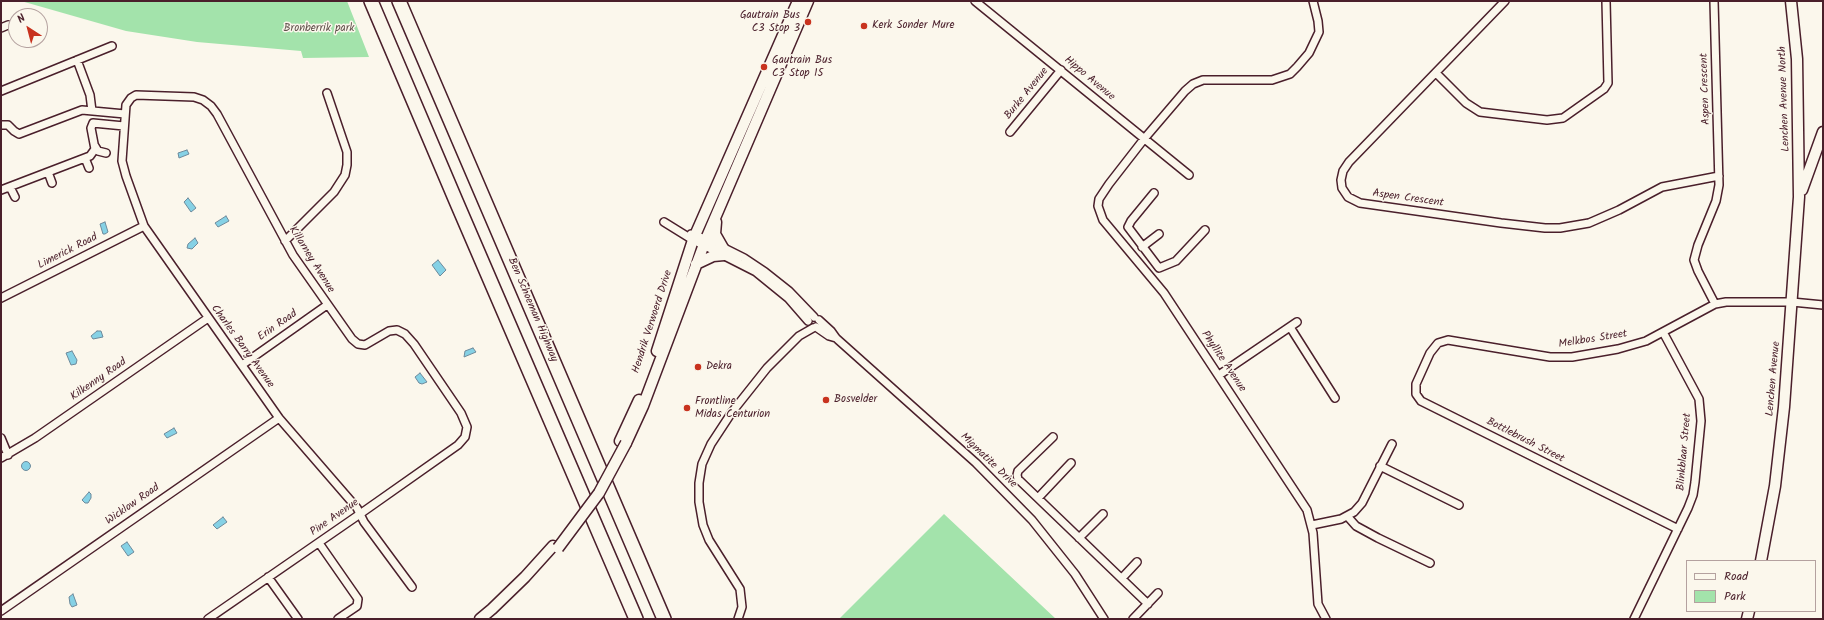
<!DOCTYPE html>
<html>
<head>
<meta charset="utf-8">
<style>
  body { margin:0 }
  #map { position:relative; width:1824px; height:620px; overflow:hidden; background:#fbf7ec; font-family:Kalam,sans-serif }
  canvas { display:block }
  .frame { position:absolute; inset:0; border:2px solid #4a1f2b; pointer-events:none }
  .legend { position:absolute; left:1686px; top:560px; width:130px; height:52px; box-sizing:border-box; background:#fbf7ec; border:1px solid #b4a19f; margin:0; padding:5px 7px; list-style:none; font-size:12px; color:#4a1f2b }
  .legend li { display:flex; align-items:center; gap:8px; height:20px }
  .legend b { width:20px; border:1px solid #b4a19f }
  .north { position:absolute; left:8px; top:8px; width:40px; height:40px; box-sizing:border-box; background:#fbf7ec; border:1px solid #b4a19f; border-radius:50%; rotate:324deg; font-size:11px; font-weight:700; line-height:16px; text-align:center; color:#4a1f2b }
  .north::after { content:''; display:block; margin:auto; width:14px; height:18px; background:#c8321e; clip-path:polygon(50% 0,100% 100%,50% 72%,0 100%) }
</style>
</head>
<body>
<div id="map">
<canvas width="1824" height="620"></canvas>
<div class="frame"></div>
<ul class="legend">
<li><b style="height:5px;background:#fbf7ec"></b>Road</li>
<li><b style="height:11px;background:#a3e3ab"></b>Park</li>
</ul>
<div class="north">N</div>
</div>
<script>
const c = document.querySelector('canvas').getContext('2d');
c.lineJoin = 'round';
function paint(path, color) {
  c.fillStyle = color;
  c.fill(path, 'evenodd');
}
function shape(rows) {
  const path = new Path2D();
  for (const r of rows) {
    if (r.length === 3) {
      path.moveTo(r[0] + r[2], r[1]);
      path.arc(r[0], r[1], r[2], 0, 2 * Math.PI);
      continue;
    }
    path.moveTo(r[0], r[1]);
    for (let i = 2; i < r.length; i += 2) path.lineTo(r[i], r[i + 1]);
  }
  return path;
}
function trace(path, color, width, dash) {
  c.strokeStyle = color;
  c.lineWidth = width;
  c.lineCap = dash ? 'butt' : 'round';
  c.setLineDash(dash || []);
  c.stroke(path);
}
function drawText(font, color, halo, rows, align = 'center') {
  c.font = font + ' Kalam,sans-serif';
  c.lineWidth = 3;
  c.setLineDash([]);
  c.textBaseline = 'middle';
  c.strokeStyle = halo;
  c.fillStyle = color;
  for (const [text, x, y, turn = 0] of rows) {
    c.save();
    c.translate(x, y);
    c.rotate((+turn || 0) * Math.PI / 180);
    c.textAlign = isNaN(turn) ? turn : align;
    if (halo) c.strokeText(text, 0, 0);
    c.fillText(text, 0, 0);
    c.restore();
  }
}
paint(shape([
  [21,1,347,1,369,57,303,58,301,51,197,42,126,31],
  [944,514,1056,619,839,619]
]), '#a3e3ab');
const water = shape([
  [187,150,189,154,179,158,178,153,187,150],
  [188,198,196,208,191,212,184,202,188,198],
  [226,216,229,221,218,227,215,223,226,216],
  [105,222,108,232,105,234,103,234,100,224,105,222],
  [195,238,198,243,192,249,187,248,188,244,195,238],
  [438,260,446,270,440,276,432,265,438,260],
  [97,331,101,331,103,337,93,339,91,336,97,331],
  [473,348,476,352,464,357,465,351,473,348],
  [72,351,77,360,76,364,71,365,66,353,72,351],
  [420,373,427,382,422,384,419,383,415,377,420,373],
  [174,428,177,433,167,438,164,434,174,428],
  [26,466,4.5],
  [89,492,91,494,91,498,88,503,85,503,82,500,89,492],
  [223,517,227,522,217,529,213,525,223,517],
  [127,542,134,552,128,556,121,546,127,542],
  [73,594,77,605,72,607,70,604,69,597,73,594]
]);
paint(water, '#85d1e5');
trace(water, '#6d8a9b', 1);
const street = shape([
  [975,1,1189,175],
  [1313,1,1318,21,1319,32,1309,53,1297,67,1290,74,1272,80,1203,80,1193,84,1185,91,1144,139,1109,184,1099,199,1098,206,1103,220,1164,293,1307,510,1313,533,1318,604,1326,619],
  [1505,1,1349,162,1343,171,1341,180,1342,188,1348,197,1360,203,1501,223,1545,228,1560,228,1589,223,1619,210,1662,187,1719,176],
  [1714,1,1719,185,1716,201,1698,245,1694,260,1698,271,1715,304],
  [1,28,8,25],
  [77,60,90,95,92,111],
  [1436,73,1466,103,1480,112,1547,120,1563,118,1604,89,1608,83,1606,1],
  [1,91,112,46],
  [1,125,8,125,14,131,19,134,82,110,125,114],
  [1010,132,1061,70],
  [95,146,98,151,106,153],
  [85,158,89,168],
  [48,172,52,183],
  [10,187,15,197],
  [1,190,90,156,95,149,91,128,93,123,124,126],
  [1154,193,1131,221,1128,227,1159,268,1176,261,1205,230],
  [664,222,693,240,756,272,788,298,808,321],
  [691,234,706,239,744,258,765,272,789,291,814,317],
  [285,241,334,192,345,175,347,165,347,152,327,93],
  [1142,247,1159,234],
  [1,298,144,226],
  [819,320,831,331,836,338,976,463,1032,520,1075,574,1104,619],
  [816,327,829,336,836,338],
  [1290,327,1335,398],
  [242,365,327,305],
  [1219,375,1297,322],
  [1053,437,1018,471,1017,475,1018,479,1148,604],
  [1,438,8,455],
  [1,458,35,438,208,318],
  [1380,466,1459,505],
  [1038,498,1071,463],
  [1348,517,1356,526,1378,538,1430,563],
  [1312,525,1341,519,1354,512,1362,503,1392,444],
  [1678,529,1421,401,1416,394,1416,384,1430,353,1438,343,1448,340,1550,357,1572,357,1618,349,1646,341,1715,304,1726,302,1792,302,1823,305],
  [1079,538,1103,514],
  [319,543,358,599,357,606,338,619],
  [268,577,298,619],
  [1122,578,1137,562],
  [1,611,279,418],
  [208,619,360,514,458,445,465,437,467,427,461,413,414,344,405,334,397,330,389,331,365,345,358,344,352,339,293,255,217,114,211,106,203,100,194,97,136,95,131,98,126,105,122,161,126,176,144,226,279,418,357,508,364,522,412,587],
  [738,619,742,607,740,589,709,540,703,525,699,502,699,483,702,464,711,444,732,412,767,368,799,336,813,328],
  [1133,619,1158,593],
  [1634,619,1688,508,1693,495,1695,482,1701,421,1699,399,1663,332]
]);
const secondary = shape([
  [1802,190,1823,132],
  [716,222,715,234,723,248],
  [696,264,713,256,724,255],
  [657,351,693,240,798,1],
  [620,441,639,400],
  [626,443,643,406,706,239,808,1],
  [1761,561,1775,486,1784,407,1799,197,1797,59,1791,1],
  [480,619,492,609,525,577,553,546],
  [1747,619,1749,611]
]);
const highway = shape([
  [371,1,456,201,636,619],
  [399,1,664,619]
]);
trace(street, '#4a1f2b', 10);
trace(secondary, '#4a1f2b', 13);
trace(highway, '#4a1f2b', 16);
trace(street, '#fbf7ec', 7);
trace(secondary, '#fbf7ec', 10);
trace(highway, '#fbf7ec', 13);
const secondaryBridge = shape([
  [558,548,599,493,626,443]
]);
trace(secondaryBridge, '#4a1f2b', 13, []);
trace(secondaryBridge, '#fbf7ec', 10);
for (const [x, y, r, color] of [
  [808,22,4,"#c8321e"],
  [864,26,4,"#c8321e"],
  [764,67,4,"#c8321e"],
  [698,367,4,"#c8321e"],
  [826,400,4,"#c8321e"],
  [687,408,4,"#c8321e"]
]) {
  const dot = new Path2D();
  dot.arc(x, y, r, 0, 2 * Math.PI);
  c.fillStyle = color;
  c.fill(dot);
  trace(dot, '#fbf7ec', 1.5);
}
drawText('11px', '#4a1f2b', '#fbf7ec', [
  ["Gautrain Bus",800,16,"right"],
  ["C3 Stop 3",800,29,"right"],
  ["Kerk Sonder Mure",872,26],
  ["Gautrain Bus",772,61],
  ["C3 Stop 15",772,74],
  ["Dekra",706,367],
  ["Bosvelder",834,400],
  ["Frontline",695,402],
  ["Midas Centurion",695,415]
], 'left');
drawText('11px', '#60504b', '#fbf7ec', [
  ["Bronberrik park",319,29]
]);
drawText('11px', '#4a1f2b', '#fbf7ec', [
  ["Hippo Avenue",1089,79,40],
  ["Aspen Crescent",1706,89,-92],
  ["Burke Avenue",1027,94,-51],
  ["Lenchen Avenue North",1785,99,-92],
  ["Aspen Crescent",1408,199,8],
  ["Limerick Road",68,252,-27],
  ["Killarney Avenue",311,260,58],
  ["Ben Schoeman Highway",532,310,67],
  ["Hendrik Verwoerd Drive",653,322,-72],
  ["Erin Road",278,326,-35],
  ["Melkbos Street",1593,340,-9],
  ["Charles Barry Avenue",242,347,54],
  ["Phyllite Avenue",1223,362,56],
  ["Lenchen Avenue",1774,379,-85],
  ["Kilkenny Road",99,380,-35],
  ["Bottlebrush Street",1525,441,27],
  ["Blinkblaar Street",1685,452,-85],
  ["Migmatite Drive",988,461,44],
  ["Wicklow Road",133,505,-35],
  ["Pine Avenue",335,518,-35]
]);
</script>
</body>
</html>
